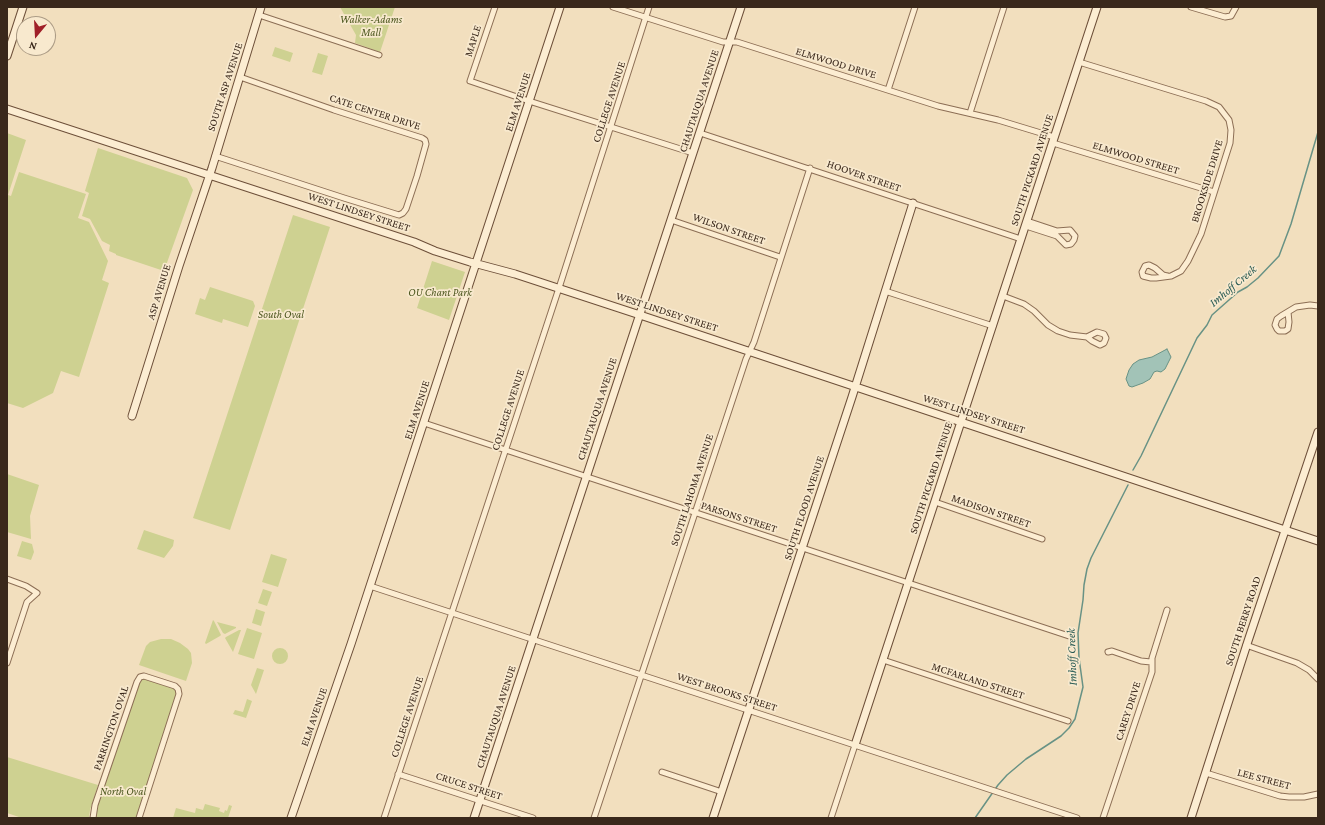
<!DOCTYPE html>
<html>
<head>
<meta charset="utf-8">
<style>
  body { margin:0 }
  #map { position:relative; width:1325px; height:825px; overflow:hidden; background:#f2dfbe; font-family:"Crimson Pro",serif }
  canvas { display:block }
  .frame { position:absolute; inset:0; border:8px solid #3a281b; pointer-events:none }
  .north { position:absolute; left:16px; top:16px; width:40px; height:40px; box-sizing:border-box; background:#f8e9ce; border:1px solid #ac9c86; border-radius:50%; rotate:198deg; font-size:11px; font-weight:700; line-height:16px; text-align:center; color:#3a281b }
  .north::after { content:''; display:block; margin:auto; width:14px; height:18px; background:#a02029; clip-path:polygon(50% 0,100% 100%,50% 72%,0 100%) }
</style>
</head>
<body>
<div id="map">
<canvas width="1325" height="825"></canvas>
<div class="frame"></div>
<div class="north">N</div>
</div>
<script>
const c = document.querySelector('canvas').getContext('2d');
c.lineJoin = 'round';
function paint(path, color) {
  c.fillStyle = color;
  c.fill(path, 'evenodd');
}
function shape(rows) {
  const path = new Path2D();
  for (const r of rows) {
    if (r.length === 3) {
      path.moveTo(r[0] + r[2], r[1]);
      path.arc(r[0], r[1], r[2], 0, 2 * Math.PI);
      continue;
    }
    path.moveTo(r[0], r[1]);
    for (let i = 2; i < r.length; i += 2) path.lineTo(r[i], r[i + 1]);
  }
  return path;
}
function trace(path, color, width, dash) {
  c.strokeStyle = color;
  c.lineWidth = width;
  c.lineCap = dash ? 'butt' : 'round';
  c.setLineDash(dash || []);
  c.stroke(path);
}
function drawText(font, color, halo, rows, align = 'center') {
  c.font = font + ' "Crimson Pro",serif';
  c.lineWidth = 3.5;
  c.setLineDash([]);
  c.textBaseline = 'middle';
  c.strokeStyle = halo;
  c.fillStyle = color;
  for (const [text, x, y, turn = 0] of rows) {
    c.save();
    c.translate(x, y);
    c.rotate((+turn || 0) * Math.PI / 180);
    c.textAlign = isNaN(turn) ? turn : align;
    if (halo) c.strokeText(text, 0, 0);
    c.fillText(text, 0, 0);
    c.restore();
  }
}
paint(shape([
  [340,7,395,7,380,52,355,43,356,35],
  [275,47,293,53,290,62,272,56],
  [318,53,328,56,322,75,312,72],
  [7,133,26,140,8,195,11,196,19,172,86,194,78,218,89,222,108,261,102,280,109,283,79,377,61,371,53,393,23,408,7,403],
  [98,148,187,178,193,190,164,271,116,255,116,254,109,251,110,245,102,241,90,219,82,216,89,193,85,191],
  [293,215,330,227,230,530,193,518],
  [432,261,465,272,449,320,417,308],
  [210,287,253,301,255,306,248,327,223,319,222,323,195,314,200,298,205,300],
  [7,474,39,485,30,516,31,539,7,532],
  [144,530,174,540,173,546,164,558,137,549],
  [22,541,32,544,34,552,31,560,17,556],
  [271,554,287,559,278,587,262,582],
  [263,589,272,592,267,606,258,603],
  [256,609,265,612,261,626,252,623],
  [213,620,214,621,221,635,220,636,206,644,205,643],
  [217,622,236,627,236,628,225,634,223,633],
  [247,628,262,633,254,659,238,654],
  [239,630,241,630,233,652,225,638,226,637],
  [161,639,171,639,180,643,188,649,191,653,192,663,186,681,139,665,146,646,150,642],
  [280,656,8],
  [257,668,264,670,256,694,251,685],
  [140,677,175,686,179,691,139,818,93,818,94,811],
  [247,699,252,701,246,718,233,714,235,710,243,712],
  [7,757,98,785,90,810,89,818,22,818,7,813],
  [205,804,220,808,219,811,224,813,225,810,227,811,229,805,232,806,228,818,173,818,176,808,195,813,196,808,203,810]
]), '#ced191');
const water = shape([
  [1167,349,1171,357,1165,369,1161,372,1157,371,1154,372,1150,379,1143,383,1132,387,1129,386,1126,379,1129,370,1133,364,1139,360,1152,357,1167,349]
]);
paint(water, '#a2c3b7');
trace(water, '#689285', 1);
trace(shape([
  [1133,470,1141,456,1197,338,1207,325,1212,315,1238,292,1247,287,1258,278,1279,256,1291,224,1318,132],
  [975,818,998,785,1007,775,1026,759,1061,736,1069,728,1075,719,1083,687,1079,658,1078,633,1083,600,1084,585,1087,569,1091,558,1128,485]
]), '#689285', 1.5);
const street = shape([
  [495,7,470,81,529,101,693,153],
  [613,7,723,42,737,42,938,106,998,120,1054,137],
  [1191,7,1225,17,1231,16,1236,7],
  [259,15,379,55],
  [1079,62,1206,101,1219,107,1229,120,1231,130,1230,143,1201,234,1188,261,1181,271,1171,276,1156,278,1151,278,1143,276,1142,272,1145,266,1149,265,1155,268,1163,275,1167,276],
  [888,90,915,7],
  [970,113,1004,7],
  [700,133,1021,239],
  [1053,143,1214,192],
  [215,156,344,198,399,215,403,213,406,209,417,176,426,144,425,140,422,138,334,110,240,77],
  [671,220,780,257],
  [1026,226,1057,236,1066,245,1071,244,1074,240,1075,236,1070,230,1057,231,1027,221],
  [885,291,993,326],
  [1003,296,1024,304,1034,311,1048,325,1058,331,1070,335,1087,337,1092,341,1100,345,1104,343,1106,338,1104,334,1097,332,1087,337],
  [1288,312,1289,322,1288,329,1285,331,1279,331,1277,329,1275,325,1277,319,1281,316,1296,307,1310,305,1318,306],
  [424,423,1072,637],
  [935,502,1042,539],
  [7,579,26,586,37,593,27,602,7,663],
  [370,586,1077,818],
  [1246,645,1297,663,1309,670,1318,679],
  [1108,652,1112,651,1141,661,1151,662],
  [883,660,1068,721],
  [662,772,722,792],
  [1206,773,1280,796,1289,797,1304,797,1318,794],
  [398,774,533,818],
  [93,818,95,805,137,682,140,677,144,676,175,686,178,689,179,694,139,818],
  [384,818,559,288,649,7],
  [594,818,746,359,754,342,810,168],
  [831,818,855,745],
  [1103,818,1152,672,1152,658,1167,610]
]);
const secondary = shape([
  [7,56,23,7],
  [7,109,414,242,435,251,470,262,515,274,640,315,1318,541],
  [132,416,179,266,212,168,261,7],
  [855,745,1097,7],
  [291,818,351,644,560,7],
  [474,818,741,7],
  [713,818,852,397,913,203],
  [1191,818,1248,641,1318,432]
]);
trace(street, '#8c6e55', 7);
trace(secondary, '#6d4f39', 9);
trace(street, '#fcedd2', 5);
trace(secondary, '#fcedd2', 7);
drawText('italic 11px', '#4e5820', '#f8e9ce', [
  ["Walker-Adams",371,20],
  ["Mall",371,33],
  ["OU Chant Park",440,293],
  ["South Oval",281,315],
  ["North Oval",123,792]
]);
drawText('11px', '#3a281b', '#f8e9ce', [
  ["MAPLE",473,41,-72],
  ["ELMWOOD DRIVE",836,63,17],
  ["SOUTH ASP AVENUE",225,87,-72],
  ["CHAUTAUQUA AVENUE",699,101,-72],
  ["ELM AVENUE",518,102,-72],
  ["COLLEGE AVENUE",609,102,-72],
  ["CATE CENTER DRIVE",375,112,18],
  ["ELMWOOD STREET",1136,158,17],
  ["SOUTH PICKARD AVENUE",1032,170,-72],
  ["HOOVER STREET",864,176,19],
  ["BROOKSIDE DRIVE",1207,181,-73],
  ["WEST LINDSEY STREET",359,212,18],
  ["WILSON STREET",729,229,19],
  ["ASP AVENUE",159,292,-73],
  ["WEST LINDSEY STREET",667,312,18],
  ["CHAUTAUQUA AVENUE",597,409,-72],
  ["ELM AVENUE",417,410,-72],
  ["COLLEGE AVENUE",508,410,-72],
  ["WEST LINDSEY STREET",974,414,18],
  ["SOUTH PICKARD AVENUE",931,478,-72],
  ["SOUTH LAHOMA AVENUE",692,490,-72],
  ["SOUTH FLOOD AVENUE",804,508,-72],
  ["MADISON STREET",991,511,19],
  ["PARSONS STREET",739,517,18],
  ["SOUTH BERRY ROAD",1243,621,-72],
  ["MCFARLAND STREET",978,681,18],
  ["WEST BROOKS STREET",727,692,18],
  ["CAREY DRIVE",1128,711,-72],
  ["ELM AVENUE",314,717,-71],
  ["COLLEGE AVENUE",407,717,-72],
  ["CHAUTAUQUA AVENUE",496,717,-72],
  ["PARRINGTON OVAL",111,728,-71],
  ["LEE STREET",1264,779,15],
  ["CRUCE STREET",469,786,18]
]);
drawText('italic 12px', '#295b54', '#f8e9ce', [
  ["Imhoff Creek",1233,286,-40],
  ["Imhoff Creek",1072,657,-92]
]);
</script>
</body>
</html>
